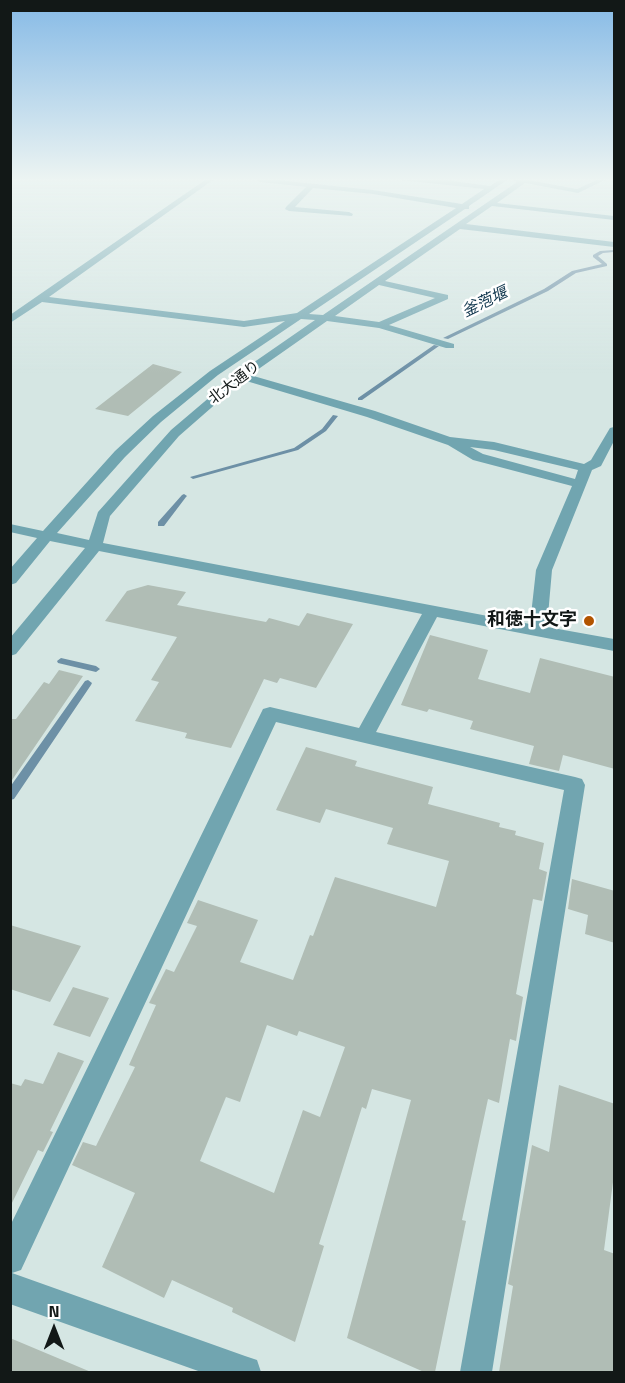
<!DOCTYPE html>
<html>
<head>
<meta charset="utf-8">
<style>
  body { margin:0 }
  #map { position:relative; width:625px; height:1383px; overflow:hidden; background:#d5e6e3; font-family:"Titillium Web",sans-serif }
  canvas { display:block }
  .frame { position:absolute; inset:0; border:12px solid #121817; pointer-events:none }
  .north { position:absolute; left:24px; top:1299px; width:60px; height:60px; -webkit-text-stroke:4px #fff; paint-order:stroke; rotate:0deg; font-size:16px; font-weight:700; line-height:24px; text-align:center; color:#121817 }
  .north::after { content:''; display:block; margin:auto; width:21px; height:27px; background:#121817; clip-path:polygon(50% 0,100% 100%,50% 72%,0 100%) }
</style>
</head>
<body>
<div id="map">
<canvas width="625" height="1383"></canvas>
<div class="frame"></div>
<div class="north">N</div>
</div>
<script>
const c = document.querySelector('canvas').getContext('2d');
c.lineJoin = 'round';
function shape(rows) {
  const path = new Path2D();
  for (const r of rows) {
    path.moveTo(r[0], r[1]);
    for (let i = 2; i < r.length; i += 2) path.lineTo(r[i], r[i + 1]);
  }
  return path;
}
function paint(path, color) {
  c.fillStyle = color;
  c.fill(path, 'evenodd');
}
function trace(path, color, width, dash) {
  c.strokeStyle = color;
  c.lineWidth = width;
  c.lineCap = dash ? 'butt' : 'round';
  c.setLineDash(dash || []);
  c.stroke(path);
}
function drawText(font, color, halo, rows, align = 'center') {
  c.font = font + ' "Titillium Web","Noto Sans JP",sans-serif';
  c.lineWidth = 5;
  c.setLineDash([]);
  c.textBaseline = 'middle';
  c.strokeStyle = halo;
  c.fillStyle = color;
  for (const [text, x, y, turn = 0] of rows) {
    c.save();
    c.translate(x, y);
    c.rotate((+turn || 0) * Math.PI / 180);
    c.textAlign = isNaN(turn) ? turn : align;
    if (halo) c.strokeText(text, 0, 0);
    c.fillText(text, 0, 0);
    c.restore();
  }
}
paint(shape([
  [614,250,614,252,603,253,598,256,607,264,607,266,576,273,548,291,448,339,443,338,544,289,572,271,602,264,593,257,593,255,600,251,614,250],
  [434,345,439,346,362,400,358,400,358,398,434,345],
  [333,415,338,416,326,431,298,450,193,479,190,477,294,448,322,429,333,415],
  [184,494,187,496,186,497,164,526,158,526,158,522,182,495,184,494],
  [61,658,96,666,100,669,96,672,58,663,57,661,61,658],
  [88,680,92,683,91,685,14,799,10,800,10,787,85,681,88,680]
]), '#6d90a6');
paint(shape([
  [153,364,182,372,128,416,95,409],
  [148,585,186,592,177,605,266,622,269,618,299,626,307,613,353,624,316,688,280,678,277,683,264,679,231,748,185,738,187,733,135,721,159,682,151,680,177,637,105,621,127,591],
  [430,635,488,650,478,679,530,693,540,658,615,677,615,769,563,755,559,771,529,764,534,746,470,729,473,721,429,709,427,712,401,705],
  [59,670,83,676,10,783,10,719,16,719,44,682,49,684],
  [306,747,357,761,355,766,433,787,428,804,500,823,499,827,516,831,515,835,544,843,539,869,547,872,542,901,533,899,516,994,523,997,516,1041,510,1039,499,1103,488,1099,462,1220,466,1221,435,1372,424,1372,347,1338,411,1100,372,1089,366,1109,362,1107,319,1244,324,1246,295,1342,232,1312,233,1308,172,1280,164,1298,102,1267,135,1193,72,1165,83,1142,96,1146,135,1067,129,1065,156,1005,149,1003,166,969,174,972,197,926,187,923,198,900,258,920,240,962,293,980,310,935,313,936,335,877,436,907,449,861,387,844,393,828,326,809,320,823,276,810],
  [267,1025,297,1036,299,1031,345,1047,320,1117,303,1110,274,1193,200,1161,226,1097,240,1102],
  [572,879,615,891,615,943,585,934,588,915,568,909],
  [10,925,81,946,50,1002,10,989],
  [73,987,109,998,90,1037,53,1025],
  [58,1052,84,1061,50,1131,53,1132,43,1152,38,1150,10,1207,10,1083,21,1086,25,1079,43,1084],
  [559,1085,615,1104,615,1167,604,1250,615,1254,615,1372,499,1372,513,1286,508,1284,532,1145,549,1152],
  [10,1338,91,1372,10,1372]
]), '#b0bdb5');
paint(shape([
  [205,180,213,180,49,297,244,321,297,313,456,208,373,194,313,188,295,207,349,212,353,214,352,216,289,211,285,209,286,207,306,187,260,182,257,180,278,180,373,190,462,204,484,189,400,180,446,180,490,186,499,180,507,180,469,206,469,209,465,209,309,314,323,315,517,182,514,180,528,180,577,189,597,180,605,180,578,193,525,183,497,203,614,216,614,220,492,206,466,224,614,242,614,247,460,229,385,281,448,295,448,299,389,325,454,344,454,348,446,348,379,328,327,321,250,375,375,411,450,437,494,442,584,464,591,460,610,428,614,427,614,441,601,466,592,470,552,570,547,627,614,639,614,651,437,617,376,732,575,777,582,779,585,785,492,1372,460,1372,564,790,276,722,21,1270,12,1273,245,1356,257,1360,261,1372,201,1372,10,1304,10,1226,263,709,270,707,359,728,422,614,99,551,16,654,10,656,10,638,85,548,50,541,16,583,10,585,10,569,37,538,10,532,10,524,43,531,115,451,153,416,210,371,285,321,244,327,42,302,10,323,10,315,205,180],
  [379,285,435,298,379,322,335,316,379,285],
  [301,319,315,320,237,374,171,430,98,512,89,540,57,533,125,457,161,422,218,375,301,319],
  [243,380,367,417,448,445,473,460,572,486,536,570,530,624,103,543,110,516,179,436,243,380],
  [470,447,494,450,578,470,575,479,483,454,470,447]
]), '#71a5b0');
const sky = c.createLinearGradient(0, 0, 0, 373);
sky.addColorStop(0, '#86bae6');
sky.addColorStop(0.48, '#ecf4f2');
sky.addColorStop(1, '#ecf4f200');
c.fillStyle = sky;
c.fillRect(0, 0, 625, 373);
for (const [x, y, r, color] of [
  [589,621,6,"#b25400"]
]) {
  const dot = new Path2D();
  dot.arc(x, y, r, 0, 2 * Math.PI);
  c.fillStyle = color;
  c.fill(dot);
  trace(dot, '#fff', 2);
}
drawText('15px', '#121817', '#fff', [
  ["北大通り",235,383,-38]
]);
drawText('italic 16px', '#12384f', '#fff', [
  ["釜萢堰",485,303,-26]
]);
drawText('bold 18px', '#121817', '#fff', [
  ["和徳十文字",577,621]
], 'right');
</script>
</body>
</html>
